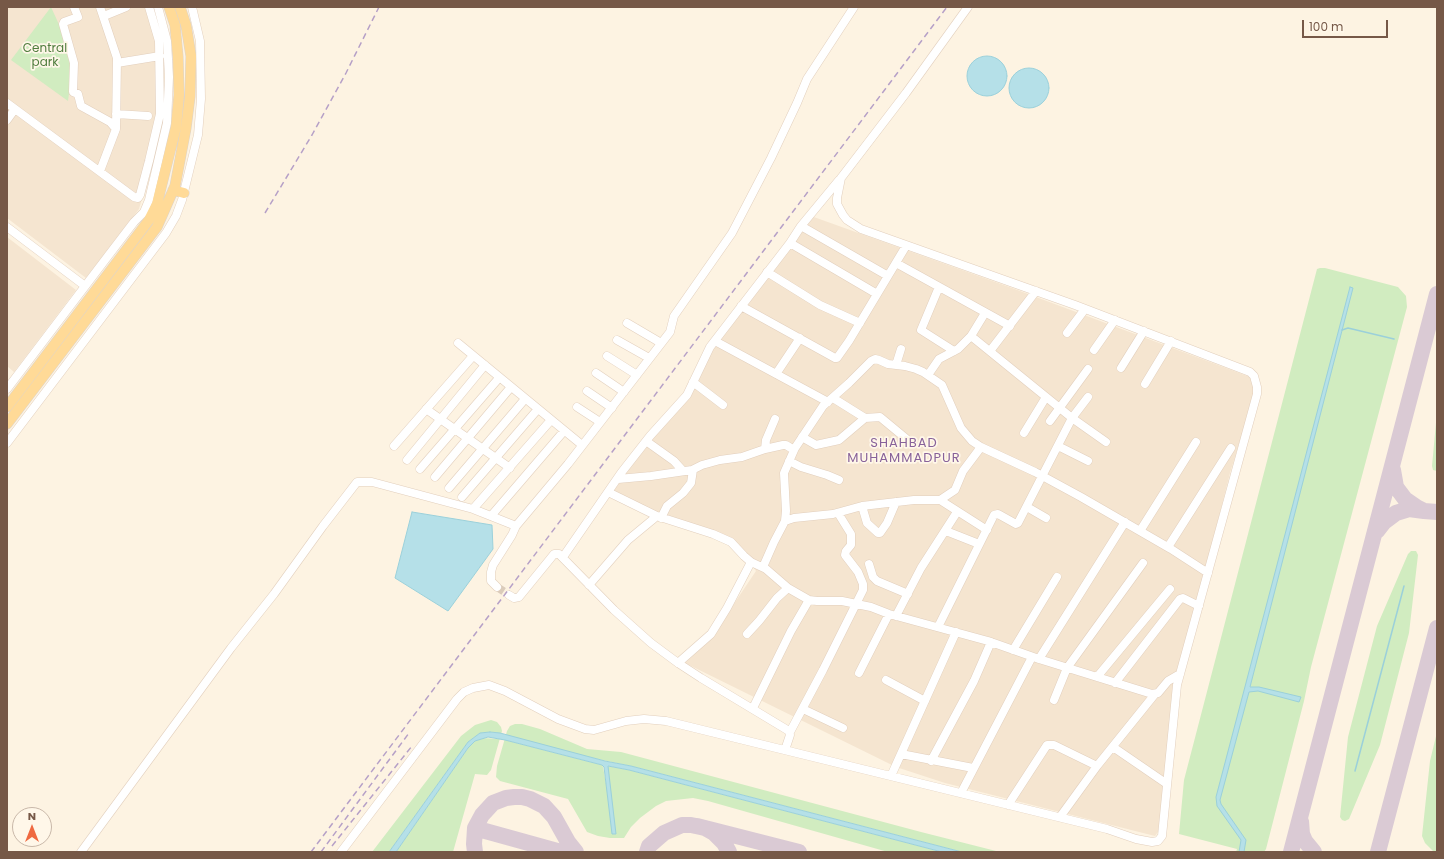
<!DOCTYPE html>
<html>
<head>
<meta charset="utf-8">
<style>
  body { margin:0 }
  #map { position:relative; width:1444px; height:859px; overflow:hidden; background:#fdf3e2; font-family:Poppins,sans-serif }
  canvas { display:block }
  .frame { position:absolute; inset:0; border:8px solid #765847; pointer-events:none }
  .north { position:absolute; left:12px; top:807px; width:40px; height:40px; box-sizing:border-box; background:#fff7e9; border:1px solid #c8b7a8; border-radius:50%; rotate:0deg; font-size:11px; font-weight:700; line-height:16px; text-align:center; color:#765847 }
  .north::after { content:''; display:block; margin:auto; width:14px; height:18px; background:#ef6940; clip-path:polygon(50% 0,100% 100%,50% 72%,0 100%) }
  .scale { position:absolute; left:1302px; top:20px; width:86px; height:18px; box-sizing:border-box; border:2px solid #765847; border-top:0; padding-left:5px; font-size:12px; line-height:14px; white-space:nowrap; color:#765847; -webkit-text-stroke:3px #fff7e9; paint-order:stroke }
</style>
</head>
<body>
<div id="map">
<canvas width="1444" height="859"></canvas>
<div class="frame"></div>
<div class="north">N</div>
<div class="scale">100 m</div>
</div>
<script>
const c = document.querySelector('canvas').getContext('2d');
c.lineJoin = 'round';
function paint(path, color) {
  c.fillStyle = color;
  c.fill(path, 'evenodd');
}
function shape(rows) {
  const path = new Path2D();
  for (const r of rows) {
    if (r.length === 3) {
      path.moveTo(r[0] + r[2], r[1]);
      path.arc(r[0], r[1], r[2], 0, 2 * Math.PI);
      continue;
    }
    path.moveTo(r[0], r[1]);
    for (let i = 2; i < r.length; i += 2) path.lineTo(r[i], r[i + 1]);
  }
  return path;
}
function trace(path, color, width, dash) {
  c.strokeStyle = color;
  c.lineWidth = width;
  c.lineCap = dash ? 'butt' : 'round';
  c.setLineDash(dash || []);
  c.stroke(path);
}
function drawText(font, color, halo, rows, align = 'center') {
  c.font = font + ' Poppins,sans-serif';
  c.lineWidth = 3.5;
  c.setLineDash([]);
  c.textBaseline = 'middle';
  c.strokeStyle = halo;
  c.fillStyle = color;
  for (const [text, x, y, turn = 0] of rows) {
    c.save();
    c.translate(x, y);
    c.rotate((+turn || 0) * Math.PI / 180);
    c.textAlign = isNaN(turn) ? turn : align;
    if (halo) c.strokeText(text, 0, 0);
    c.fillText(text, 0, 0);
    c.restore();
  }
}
paint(shape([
  [7,7,152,7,163,48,164,70,164,95,152,164,139,209,86,278,7,218],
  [811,216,1012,288,1250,377,1255,392,1230,473,1173,697,1163,825,1155,836,945,783,896,767,685,663,709,641,756,571,742,551,611,495,628,469,688,389,729,324],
  [7,237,76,290,14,372,7,366]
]), '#f5e5d0');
paint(shape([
  [51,7,62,31,73,64,68,101,11,60],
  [1320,268,1325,268,1398,287,1406,296,1407,307,1311,667,1304,701,1266,849,1264,852,1236,852,1237,849,1179,834,1184,780,1317,269],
  [1437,412,1437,471,1433,470,1432,466],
  [1411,551,1416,551,1418,555,1409,633,1380,745,1349,819,1345,821,1342,820,1340,817,1348,737,1377,626,1408,554],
  [491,720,497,722,501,727,502,731,491,770,487,775,475,774,453,852,396,852,468,748,475,741,483,738,499,739,496,732,480,733,468,742,389,852,372,852,461,736,475,725],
  [515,724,522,724,540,729,587,749,621,752,921,832,1000,852,962,852,631,766,505,740,602,765,603,767,615,833,607,766,629,770,942,852,888,852,708,801,693,798,666,801,656,806,640,818,631,827,624,838,610,838,598,836,587,832,568,799,500,781,496,777,497,766,507,731,510,726],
  [1437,732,1437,852,1434,852,1425,843,1422,836,1430,761]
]), '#d1ecc0');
const water = shape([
  [987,76,20],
  [1029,88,20],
  [1350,287,1353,288,1250,687,1259,687,1301,697,1299,702,1258,691,1249,692,1220,800,1221,804,1246,840,1244,852,1239,852,1241,840,1217,806,1216,797,1350,287],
  [412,512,492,525,493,549,448,611,395,578,412,512],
  [490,732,500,733,605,761,631,766,962,852,942,852,629,770,608,766,616,834,612,834,604,767,602,765,505,740,488,737,475,741,468,748,396,852,389,852,468,742,480,733,490,732]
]);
paint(water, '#b5e0e8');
trace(water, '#9bd0da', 1);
trace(shape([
  [1342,330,1348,328,1394,339],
  [1355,771,1404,586]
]), '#9bd0da', 1.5);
trace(shape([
  [1393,470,1396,487,1405,499,1418,508,1424,511,1437,512],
  [1377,531,1384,522,1396,513,1409,509,1424,511],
  [1301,821,1302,834,1305,841,1314,852],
  [697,826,799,852],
  [478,829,561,852],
  [475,852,474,844,475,828,482,815,493,803,506,798,514,797,522,797,530,799,544,806,554,817,568,842,576,852],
  [647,852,649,846,664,833,682,825,691,825,705,828,714,833,724,843,729,852],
  [1291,852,1437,294],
  [1378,852,1437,628]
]), '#dacad4', 16);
trace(shape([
  [497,587,509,595]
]), '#dbccbb', 8, [8, 4]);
const minor = shape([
  [74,7,78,17,64,22,63,24,74,63,73,92,78,94,81,106,110,122,116,129,100,171],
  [100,7,117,58,116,129],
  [104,16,126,7],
  [117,63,160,56],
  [7,103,134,197,138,198,140,195,149,161,160,114,159,41,149,7],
  [116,114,148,116],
  [7,120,15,109],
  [801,226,888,276],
  [7,227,85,286],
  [790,243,877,294],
  [896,263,1010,326],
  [767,272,820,305,860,323],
  [939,287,921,330,954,351],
  [741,306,835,358,837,358,849,341,906,246],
  [627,323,661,343],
  [1067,333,1085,309],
  [971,336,1072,418,1106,442],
  [617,340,649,358],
  [715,341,828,402],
  [458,343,582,445],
  [1094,350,1115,320],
  [990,351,1036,291],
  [607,356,637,375],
  [896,365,901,349],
  [1121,368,1144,331],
  [596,373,624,392],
  [776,374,800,338],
  [928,375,939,359,958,349,971,336,985,313],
  [693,382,723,405],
  [1145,384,1171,341],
  [7,389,108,256,134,222,144,212,149,200,167,123,169,77,167,41,158,7],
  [587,391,612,408],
  [833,398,865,418,880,417,909,441],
  [577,407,600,422],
  [426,409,510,468],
  [1050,421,1088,369],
  [1024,433,1046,397],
  [802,437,816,445,839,440,865,418],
  [646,441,674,461,683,471],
  [7,443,166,233,176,216,182,200,198,135,201,99,200,41,192,7],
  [394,446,473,356],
  [1058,446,1088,461],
  [765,449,766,440,775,419],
  [407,460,485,365],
  [789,461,801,467,827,475,839,480],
  [420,469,499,378],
  [435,477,511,387],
  [618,479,651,476,692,470,702,465,720,460,742,457,765,449,783,445,786,445,794,450],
  [449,488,525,399],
  [608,492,657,516,713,534,731,542,744,556,751,562,766,569,788,588,809,600,817,601,842,601,871,607,889,614,988,641,1039,659,1152,694,1158,693,1168,681,1180,674],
  [462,497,538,409],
  [940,500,987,530],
  [862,506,867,523,878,533,880,533,887,523,896,502],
  [1027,507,1046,518],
  [473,509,551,420],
  [491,516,564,431],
  [661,518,667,506,683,493,691,483,693,470],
  [785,521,794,518,833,514,862,506,914,500,940,500,955,490,963,471,981,447],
  [516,526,568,464,670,332,674,316,732,233,771,158,797,103,807,79,854,7],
  [946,531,979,544],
  [1140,531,1196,442],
  [1168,547,1231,448],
  [563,557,621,473,650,436,687,395,710,347,790,243,801,226,839,180],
  [869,564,873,577,877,581,908,594],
  [763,567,774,542,785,521,786,511,784,473,795,448,823,406,849,383,871,361,875,359,879,360,888,364,905,366,916,369,923,372,942,385,961,428,972,441,981,447,1035,472,1081,497,1171,549,1208,573],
  [589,585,628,540,657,516],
  [509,595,514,598,519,597,550,559,554,554,559,554,614,610,651,643,678,663,701,678,789,731,790,735,785,750],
  [896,616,921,568,957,512],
  [938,627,994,515,998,514,1016,524,1018,523,1072,418,1088,397],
  [747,634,759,621,777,598,788,588],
  [1013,650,1057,577],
  [1039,659,1125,522],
  [678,663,711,634,727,608,751,562],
  [859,673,889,614],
  [1097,677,1170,589],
  [886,680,925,701],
  [1115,683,1180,599,1183,598,1199,606],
  [1054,700,1067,668,1143,563],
  [753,708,791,631,809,600],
  [803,709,843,728],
  [790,732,823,670,863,590,863,584,858,572,845,555,846,551,851,545,851,534,838,513],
  [1113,747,1167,784],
  [901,754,973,768],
  [931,761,974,681,991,642],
  [891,776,956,632],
  [961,793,1032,657],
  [1008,805,1047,745,1054,745,1097,766],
  [1060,817,1097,766,1155,694],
  [81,852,231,648,274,594,323,526,357,482,372,482,473,509,516,526,512,535,493,565,491,572,491,581,497,587],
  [341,852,457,699,464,692,473,688,489,685,505,691,558,719,585,729,594,730,626,721,644,719,666,721,1107,829,1136,839,1152,842,1158,841,1162,836,1177,685,1257,394,1257,387,1254,376,1250,372,1075,305,861,229,847,220,843,215,837,204,837,198,841,178,906,93,968,7]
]);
const major = shape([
  [173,190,184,193],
  [7,407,149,220,157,204,176,127,179,95,178,57,175,25,169,7],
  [7,424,157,227,175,186,186,128,190,96,191,56,186,25,180,7]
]);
trace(minor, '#e2cfbd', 9);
trace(major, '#dbd4cf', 11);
trace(minor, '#fff', 8);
trace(major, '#ffda97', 10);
trace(shape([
  [265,213,312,135,346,73,379,7],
  [332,846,412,746],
  [311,852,947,7],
  [321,852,409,733]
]), '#b6a0c7', 1.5, [6, 4]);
drawText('12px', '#507d3e', '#fff7e9', [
  ["Central",45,49],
  ["park",45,63]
]);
c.letterSpacing = '1px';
drawText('13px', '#88629a', '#fff7e9', [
  ["SHAHBAD",904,444],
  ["MUHAMMADPUR",904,459]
]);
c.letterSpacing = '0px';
</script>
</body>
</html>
